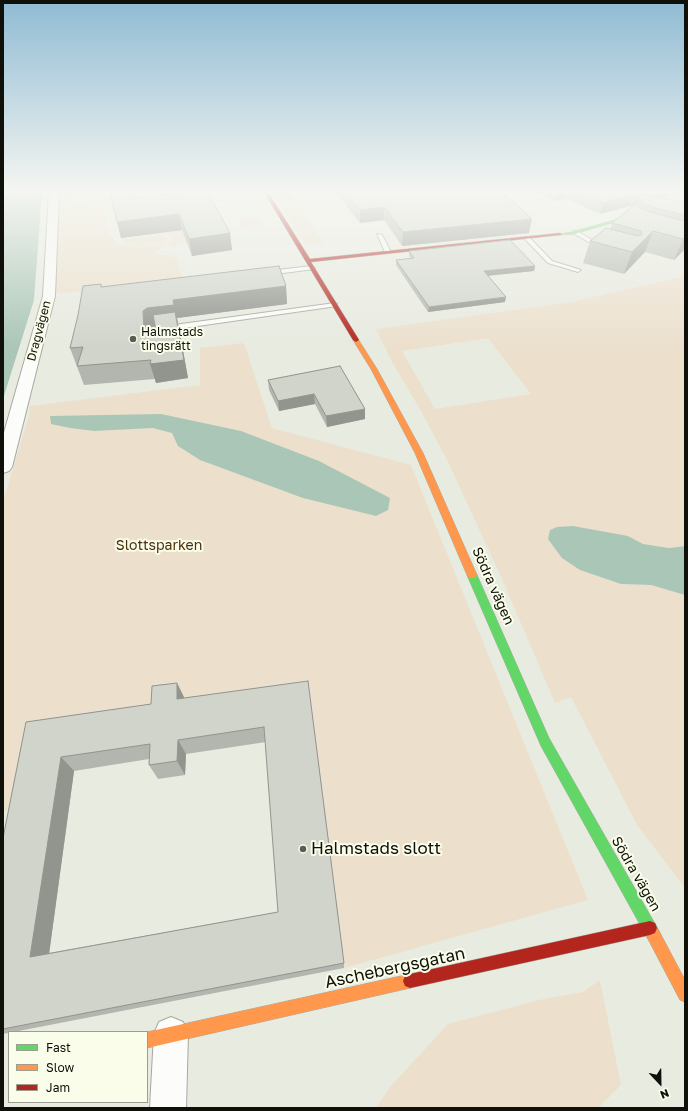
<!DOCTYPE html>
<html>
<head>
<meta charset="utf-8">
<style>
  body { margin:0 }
  #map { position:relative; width:688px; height:1111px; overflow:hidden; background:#e8ebe0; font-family:"Golos Text",sans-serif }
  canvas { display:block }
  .frame { position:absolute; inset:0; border:4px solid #0f100a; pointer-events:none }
  .legend { position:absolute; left:8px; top:1031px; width:140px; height:72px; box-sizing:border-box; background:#f9fde9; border:1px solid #9b9e90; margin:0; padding:5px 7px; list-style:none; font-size:12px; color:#0f100a }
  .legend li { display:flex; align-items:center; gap:8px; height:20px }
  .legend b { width:20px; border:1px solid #9b9e90 }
  .north { position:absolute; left:640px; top:1063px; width:40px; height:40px; -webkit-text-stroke:3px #f9fde9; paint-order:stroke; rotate:158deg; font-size:11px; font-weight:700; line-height:16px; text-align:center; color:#0f100a }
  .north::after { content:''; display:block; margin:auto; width:14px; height:18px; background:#0f100a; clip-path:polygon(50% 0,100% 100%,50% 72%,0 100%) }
</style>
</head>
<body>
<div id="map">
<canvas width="688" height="1111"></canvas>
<div class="frame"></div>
<ul class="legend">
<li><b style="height:5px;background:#63d668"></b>Fast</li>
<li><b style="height:5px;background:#ff974d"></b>Slow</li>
<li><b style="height:5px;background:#b3261e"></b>Jam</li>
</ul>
<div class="north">N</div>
</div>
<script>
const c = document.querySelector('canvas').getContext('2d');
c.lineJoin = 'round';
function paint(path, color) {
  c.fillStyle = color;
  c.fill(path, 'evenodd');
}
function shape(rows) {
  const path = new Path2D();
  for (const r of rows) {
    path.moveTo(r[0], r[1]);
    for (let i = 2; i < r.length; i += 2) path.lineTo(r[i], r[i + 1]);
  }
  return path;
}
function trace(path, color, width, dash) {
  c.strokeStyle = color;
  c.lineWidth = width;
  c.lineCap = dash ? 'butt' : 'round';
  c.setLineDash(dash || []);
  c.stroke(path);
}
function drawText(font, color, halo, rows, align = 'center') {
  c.font = font + ' "Golos Text",sans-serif';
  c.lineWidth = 4;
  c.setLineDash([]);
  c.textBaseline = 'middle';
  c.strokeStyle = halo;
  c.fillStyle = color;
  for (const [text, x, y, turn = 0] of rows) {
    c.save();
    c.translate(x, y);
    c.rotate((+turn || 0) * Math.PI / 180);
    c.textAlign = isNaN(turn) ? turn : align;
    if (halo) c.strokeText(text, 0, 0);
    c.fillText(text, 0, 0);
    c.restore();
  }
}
paint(shape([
  [55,192,79,192,70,193,71,202,113,198,113,201,107,203,104,207,108,231,114,240,122,245,154,245,163,246,156,252,157,255,173,255,177,258,182,279,82,292,58,293,54,289,57,245,55,222],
  [271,192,289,192,323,243,306,245],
  [260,217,264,225,242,228,238,220],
  [180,220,189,243,176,245,176,248,167,245,171,238,169,235,160,231],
  [146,230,160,233,168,239,163,243,138,244,124,243,122,239,147,236],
  [685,276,685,546,669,548,643,544,628,536,621,584,651,585,685,595,685,888,637,825,571,697,555,703,502,579,448,462,421,411,392,362,376,329,571,302],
  [488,338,531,394,435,409,402,351],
  [244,343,272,428,411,465,588,900,344,968,308,680,121,708,39,724,21,809,3,811,3,501,29,416,30,406,200,385,200,348],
  [600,980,621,1085,598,1108,376,1108,390,1087,448,1024,539,1000,583,992]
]), '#ece0cd');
paint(shape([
  [3,192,42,192,34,300,3,399],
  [161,414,241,431,319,461,390,498,388,510,376,516,303,498,200,460,178,446,172,433,153,428,94,431,70,428,51,424,50,416],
  [573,526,628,536,643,544,669,548,685,546,685,595,651,585,621,584,580,570,562,558,548,539,550,530,557,527]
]), '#aac6b7');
const lane = shape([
  [573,231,577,231,604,247,599,248,573,233,573,231],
  [377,234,382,235,391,252,390,253,385,252,377,234],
  [525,237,529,237,552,261,581,270,578,272,548,263,525,239,525,237],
  [312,266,315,268,314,269,268,275,265,273,268,271,312,266],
  [335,303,337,304,337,306,156,332,158,344,155,346,152,344,149,330,152,328,335,303]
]);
const street = shape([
  [49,192,59,192,55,296,12,467,9,471,3,473,3,436,43,296,49,192],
  [171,1017,183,1022,188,1034,186,1108,150,1108,154,1034,159,1022,171,1017]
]);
const fast = shape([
  [685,200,685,202,574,234,560,235,558,234,572,232,685,200],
  [472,571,475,572,477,575,549,738,658,929,660,934,658,939,653,941,648,939,541,746,467,575,469,572,472,571]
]);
const slow = shape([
  [354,339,358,339,377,369,423,453,477,575,475,578,469,578,467,575,415,453,371,369,353,340,354,339],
  [653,927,658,929,685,980,685,1002,680,1000,648,939,646,934,648,929,653,927],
  [410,974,415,976,417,981,415,986,410,988,147,1048,147,1032,410,974]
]);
const jam = shape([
  [264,192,268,192,310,259,560,233,562,234,560,235,311,262,359,340,356,342,353,340,264,192],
  [650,921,655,923,657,928,655,933,650,935,410,988,405,986,403,981,405,976,410,974,650,921]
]);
trace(lane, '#a7a9a1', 2);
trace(street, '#a7a9a1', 2);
trace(fast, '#a7a9a1', 1);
trace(slow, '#a7a9a1', 1);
trace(jam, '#a7a9a1', 1);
paint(lane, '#fcfcfa');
paint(street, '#fcfcfa');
paint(fast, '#63d668');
paint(slow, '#ff974d');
paint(jam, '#b3261e');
paint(shape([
  [335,192,502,192,529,233,402,246,384,220,360,223],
  [537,192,685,192,663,198,685,203,685,249,674,260,645,252,624,274,583,263,590,241,610,229,612,223,634,205,600,214,565,198,555,201],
  [641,196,647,198,639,201,637,207,634,205,638,204],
  [135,198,230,233,232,250,192,256,182,230,121,238,117,222],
  [409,251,535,266,534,271,488,276,505,302,428,312,396,265,396,260,411,258,409,256],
  [101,284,102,287,286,286,287,304,177,318,188,378,156,383,155,379,84,385,70,348],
  [155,326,156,330,149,333,148,332,148,329,152,327],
  [340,366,365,419,327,427,315,404,279,411,269,390,268,380],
  [308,681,344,963,344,968,3,1034,3,838,26,722,151,704,177,683,184,698],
  [266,742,278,912,49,953,74,771,149,759,149,765,158,779,185,775,186,754]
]), '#b3b6af');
paint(shape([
  [557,192,566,192,565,198,555,201],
  [655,192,685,192,652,201],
  [642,193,638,204,600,214,603,203],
  [384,207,384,220,360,223,360,210],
  [179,214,182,230,121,238,117,222],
  [532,219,529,233,402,246,403,232],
  [653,231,645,252,624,274,632,252],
  [230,233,232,250,192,256,189,239],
  [685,237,685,249,674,260,683,239],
  [535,266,534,271,483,276,484,271],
  [286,286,287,304,177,318,188,378,156,383,150,364,177,323,152,327,148,329,150,348,144,330,143,311,147,308,173,300],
  [506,297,505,302,428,312,429,307],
  [314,394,315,404,279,411,278,401],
  [365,409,365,419,327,427,326,416],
  [177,683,185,699,177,699],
  [178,740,186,754,185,775,177,761],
  [61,757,74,771,48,962,30,957]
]), '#92948e');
const building = shape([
  [110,192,133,192,135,198,183,192,208,192,230,233,189,239,179,214,117,222,110,192],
  [345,192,502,192,532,219,403,232,384,207,360,210,345,192],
  [579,192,639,192,642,193,603,203,579,192],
  [655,196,685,203,685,215,655,208,639,201,655,196],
  [634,205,650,212,685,221,685,237,683,239,653,231,632,252,590,241,606,228,638,236,642,234,641,231,612,223,634,205],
  [510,240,535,266,484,271,506,297,429,307,396,260,414,258,409,251,510,240],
  [279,266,286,286,173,300,174,305,147,308,143,311,144,330,149,333,156,330,153,315,175,312,184,360,150,364,151,360,77,366,83,347,70,348,78,315,83,286,101,284,101,287,279,266],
  [340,366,365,409,326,416,314,394,278,401,268,380,340,366],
  [308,681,344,963,3,1029,3,838,26,722,151,704,152,686,177,683,177,699,308,681],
  [264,727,278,912,30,957,61,757,150,744,149,765,177,761,178,740,264,727]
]);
paint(building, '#d0d4cb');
trace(building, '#92948e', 1);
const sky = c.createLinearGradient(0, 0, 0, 348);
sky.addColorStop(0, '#8fbbd4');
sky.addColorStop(0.55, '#f5f6f1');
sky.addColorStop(1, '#f5f6f100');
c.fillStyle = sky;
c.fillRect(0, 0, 688, 348);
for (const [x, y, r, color] of [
  [133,339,4,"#5b5d55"],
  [303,849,4,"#5b5d55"]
]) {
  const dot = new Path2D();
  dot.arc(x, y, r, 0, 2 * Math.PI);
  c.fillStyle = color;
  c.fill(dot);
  trace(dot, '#f9fde9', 1.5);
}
drawText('12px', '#0f100a', '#f9fde9', [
  ["Dragvägen",39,331,-75]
]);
drawText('12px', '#0f100a', '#f9fde9', [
  ["Halmstads",141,332],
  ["tingsrätt",141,346]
], 'left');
drawText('14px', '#4c2f0c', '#f9fde9', [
  ["Slottsparken",159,546]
]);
drawText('14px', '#0f100a', '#f9fde9', [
  ["Södra vägen",493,586,66],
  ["Södra vägen",636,874,60]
]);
drawText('17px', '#0f100a', '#f9fde9', [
  ["Halmstads slott",311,849]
], 'left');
drawText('17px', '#0f100a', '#f9fde9', [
  ["Aschebergsgatan",395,968,-12]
]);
</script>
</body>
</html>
